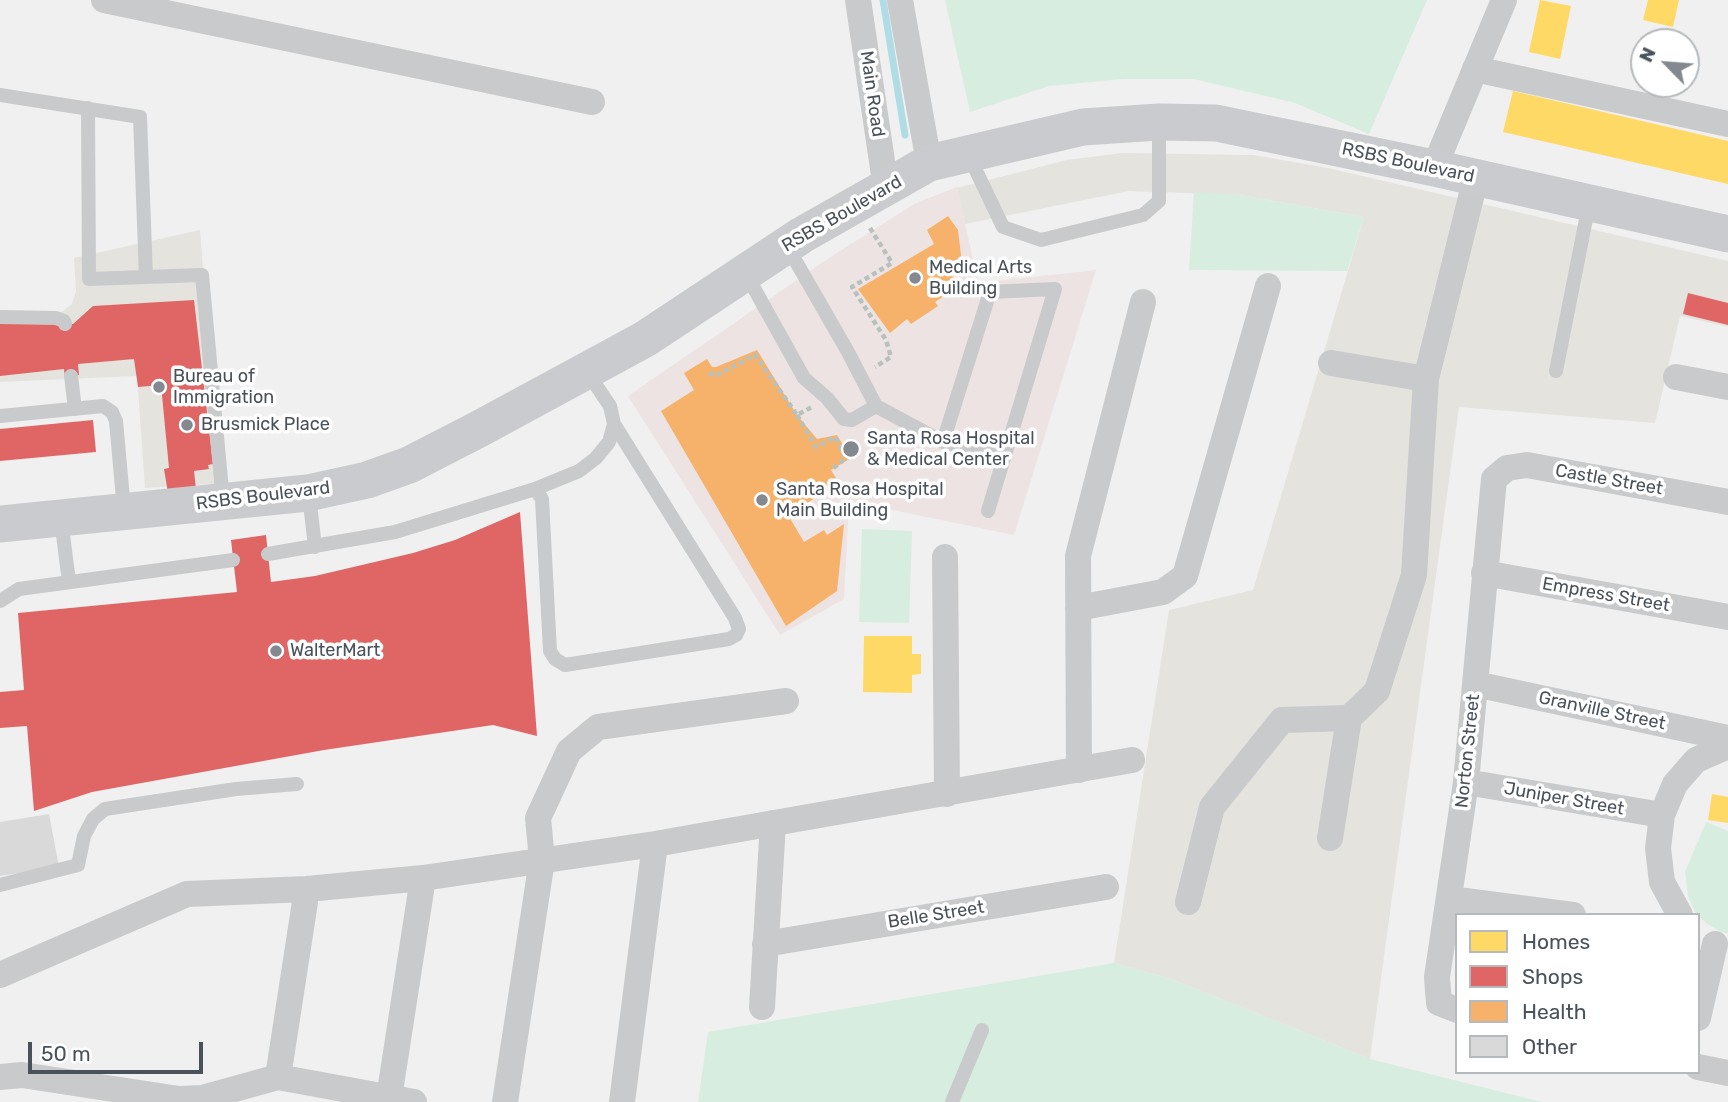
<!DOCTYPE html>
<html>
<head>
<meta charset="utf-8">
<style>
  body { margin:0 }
  #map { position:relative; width:1728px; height:1102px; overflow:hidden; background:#f0f0f0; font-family:Rubik,sans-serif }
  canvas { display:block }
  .legend { position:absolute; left:1455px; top:913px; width:245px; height:161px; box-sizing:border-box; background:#fff; border:2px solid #b6babd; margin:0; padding:9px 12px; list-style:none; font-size:21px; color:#49525a }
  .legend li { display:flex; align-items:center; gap:14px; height:35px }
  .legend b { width:35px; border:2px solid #b6babd }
  .north { position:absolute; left:1630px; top:28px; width:70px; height:70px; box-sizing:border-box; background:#fff; border:2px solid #b6babd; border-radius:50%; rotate:295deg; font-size:19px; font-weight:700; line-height:28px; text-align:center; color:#49525a }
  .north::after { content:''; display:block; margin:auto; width:24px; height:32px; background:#83898e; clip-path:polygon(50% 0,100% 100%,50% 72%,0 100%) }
  .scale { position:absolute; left:28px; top:1042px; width:175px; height:32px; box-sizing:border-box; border:4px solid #49525a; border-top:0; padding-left:9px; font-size:21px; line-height:24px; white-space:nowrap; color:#49525a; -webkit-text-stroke:5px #fff; paint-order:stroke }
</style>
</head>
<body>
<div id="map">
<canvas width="1728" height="1102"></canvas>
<ul class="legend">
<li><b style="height:19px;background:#ffd966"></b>Homes</li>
<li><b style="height:19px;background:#e06666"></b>Shops</li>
<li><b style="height:19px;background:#f6b26b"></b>Health</li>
<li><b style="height:19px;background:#d9d9da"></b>Other</li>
</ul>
<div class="north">N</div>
<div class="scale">50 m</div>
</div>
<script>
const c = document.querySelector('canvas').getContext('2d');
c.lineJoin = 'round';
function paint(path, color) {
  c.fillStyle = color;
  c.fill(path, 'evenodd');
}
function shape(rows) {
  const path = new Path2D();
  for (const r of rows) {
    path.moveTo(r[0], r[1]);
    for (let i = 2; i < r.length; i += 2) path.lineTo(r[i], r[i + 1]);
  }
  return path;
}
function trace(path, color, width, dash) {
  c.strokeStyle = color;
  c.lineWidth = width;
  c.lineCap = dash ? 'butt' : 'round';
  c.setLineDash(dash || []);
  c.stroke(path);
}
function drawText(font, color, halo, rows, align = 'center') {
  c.font = font + ' Rubik,sans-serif';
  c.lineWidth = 7;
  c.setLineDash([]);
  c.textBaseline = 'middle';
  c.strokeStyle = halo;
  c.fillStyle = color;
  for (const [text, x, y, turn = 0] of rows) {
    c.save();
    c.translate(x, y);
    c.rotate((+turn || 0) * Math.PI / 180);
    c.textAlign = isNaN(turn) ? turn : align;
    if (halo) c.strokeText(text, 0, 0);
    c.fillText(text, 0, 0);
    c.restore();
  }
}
paint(shape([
  [1123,153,1253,155,1328,168,1728,261,1728,327,1680,316,1655,423,1459,407,1370,1059,1168,978,1114,963,1169,610,1253,590,1364,217,1240,195,1129,191,965,224,957,188,1067,160],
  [200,230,216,438,225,483,145,488,137,376,0,382,0,312,53,314,62,312,72,304,76,291,74,258]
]), '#e5e3de');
paint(shape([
  [957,187,978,283,1096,270,1014,535,849,501,844,599,780,635,628,396,829,258,914,204]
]), '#ede3e2');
paint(shape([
  [945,0,1427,0,1369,134,1295,103,1194,79,1123,79,1049,86,970,112],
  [1194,192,1240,195,1364,217,1347,271,1189,270],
  [862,529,912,531,909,623,859,622],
  [1706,822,1728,831,1728,933,1721,932,1706,923,1695,912,1688,896,1685,872],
  [1114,963,1168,978,1370,1059,1542,1102,698,1102,708,1032]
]), '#d7eddf');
paint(shape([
  [1540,0,1571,6,1560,59,1529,52],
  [1648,0,1679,0,1673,27,1643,20],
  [1513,91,1728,141,1728,184,1503,132],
  [864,636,912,636,912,654,921,654,921,674,912,675,912,693,863,692],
  [1712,794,1728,797,1728,823,1708,820]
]), '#ffd966');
paint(shape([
  [1688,293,1728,303,1728,325,1683,314],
  [194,300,213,464,208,465,209,469,194,471,196,489,168,493,164,469,169,468,161,385,138,387,134,359,78,364,79,375,65,377,64,369,0,376,0,322,73,324,93,306],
  [93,420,96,452,0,461,0,429],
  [520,512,537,736,493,725,324,750,92,792,34,811,27,726,0,728,0,692,24,690,18,613,237,592,231,540,266,535,271,582,315,576,413,553,455,540]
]), '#e06666');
paint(shape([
  [948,216,958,230,962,263,949,271,959,286,935,302,938,306,911,324,907,319,890,333,858,289,934,244,927,230],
  [757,350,797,415,817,439,837,435,851,458,831,470,839,483,788,515,804,542,824,530,827,535,844,524,837,591,786,626,661,411,694,390,684,373,707,359,712,367,716,367]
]), '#f6b26b');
trace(shape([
  [883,0,905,135]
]), '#b0dce6', 7);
paint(shape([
  [49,814,59,867,0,876,0,822]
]), '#d9d9da');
trace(shape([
  [870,228,892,263,852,287,886,340,891,357,875,367],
  [709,373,715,376,755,355,797,415,812,407],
  [797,415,816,447,835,437,846,458,831,470]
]), '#b7c1be', 4.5, [5, 3.5]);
trace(shape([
  [0,95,140,117,146,277],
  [88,108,89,279,202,275,223,501],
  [969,156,1003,227,1041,240,1143,215,1159,201,1159,123],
  [787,246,848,352,876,406,943,442,1004,458],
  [746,274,804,378,827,398,844,419,852,420,876,406],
  [0,317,56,318,64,321,65,324],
  [1556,371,1589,204],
  [71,376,75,409],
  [0,416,103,406,112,412,116,421,124,510],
  [943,442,990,292,1055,289,988,511],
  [535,489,542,499,550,651,555,659,565,665,729,639,736,635,739,629,735,618,614,424],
  [309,495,315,547],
  [61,519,69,582],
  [268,554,395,532,535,489,579,471,596,458,609,442,614,424,610,406,587,372],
  [0,601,19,589,233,560],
  [0,885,78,865,84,836,93,819,105,809,236,789,297,784],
  [952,1102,982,1030]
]), '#c8cacb', 14);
trace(shape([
  [104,0,592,102],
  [858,0,886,188],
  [900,0,929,163],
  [1475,69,1728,124],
  [1434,168,1504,0],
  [1331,363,1426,379],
  [1676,377,1728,387],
  [945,557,947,794],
  [1484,573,1728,617],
  [1078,608,1163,592,1185,576,1268,286],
  [1475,684,1728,738],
  [1079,770,1078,556,1143,302],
  [1466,782,1662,815],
  [1330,838,1349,718],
  [1450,899,1573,915],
  [1188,902,1212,807,1282,720,1349,718,1377,691,1414,575,1426,379,1476,177],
  [1680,915,1662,882,1658,848,1662,815,1675,784,1696,760,1728,746],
  [765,944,1106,887],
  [0,975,187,894,307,889,423,878,655,844,1132,760],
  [762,1007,773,823],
  [1457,1010,1439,1003,1437,977,1466,782,1494,479,1507,468,1527,465,1728,502],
  [1698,1018,1715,944],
  [1698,1067,1728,1073],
  [0,1077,22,1075,179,1099,202,1098,278,1077,414,1102],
  [278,1077,307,889],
  [389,1098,423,878],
  [505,1102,542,860,538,818,569,751,598,727,786,701],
  [622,1102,655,844]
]), '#c8cacb', 26);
trace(shape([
  [0,524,308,493,367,480,409,465,479,429,645,339,802,235,929,163,1083,127,1159,122,1216,123,1434,168,1728,234]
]), '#c9cbce', 37);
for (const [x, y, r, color] of [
  [915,278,7,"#83898e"],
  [159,387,7,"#83898e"],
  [187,425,7,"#83898e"],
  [851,449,9,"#83898e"],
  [762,500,7,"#83898e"],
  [276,651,7,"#83898e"]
]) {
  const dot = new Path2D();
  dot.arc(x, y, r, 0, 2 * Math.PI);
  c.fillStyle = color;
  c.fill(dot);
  trace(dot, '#fff', 2.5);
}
drawText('18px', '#49525a', '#fff', [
  ["Main Road",872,94,82],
  ["RSBS Boulevard",1408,163,12],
  ["RSBS Boulevard",842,214,-30],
  ["Castle Street",1609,480,10],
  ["RSBS Boulevard",263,496,-7],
  ["Empress Street",1606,595,10],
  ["Granville Street",1602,711,12],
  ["Norton Street",1468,751,-84],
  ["Juniper Street",1564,799,10],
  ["Belle Street",936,915,-9]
]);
drawText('18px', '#49525a', '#fff', [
  ["Medical Arts",929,268],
  ["Building",929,289],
  ["Bureau of",173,377],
  ["Immigration",173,398],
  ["Brusmick Place",201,425],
  ["Santa Rosa Hospital",867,439],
  ["& Medical Center",867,460],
  ["Santa Rosa Hospital",776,490],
  ["Main Building",776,511],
  ["WalterMart",290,651]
], 'left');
</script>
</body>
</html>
